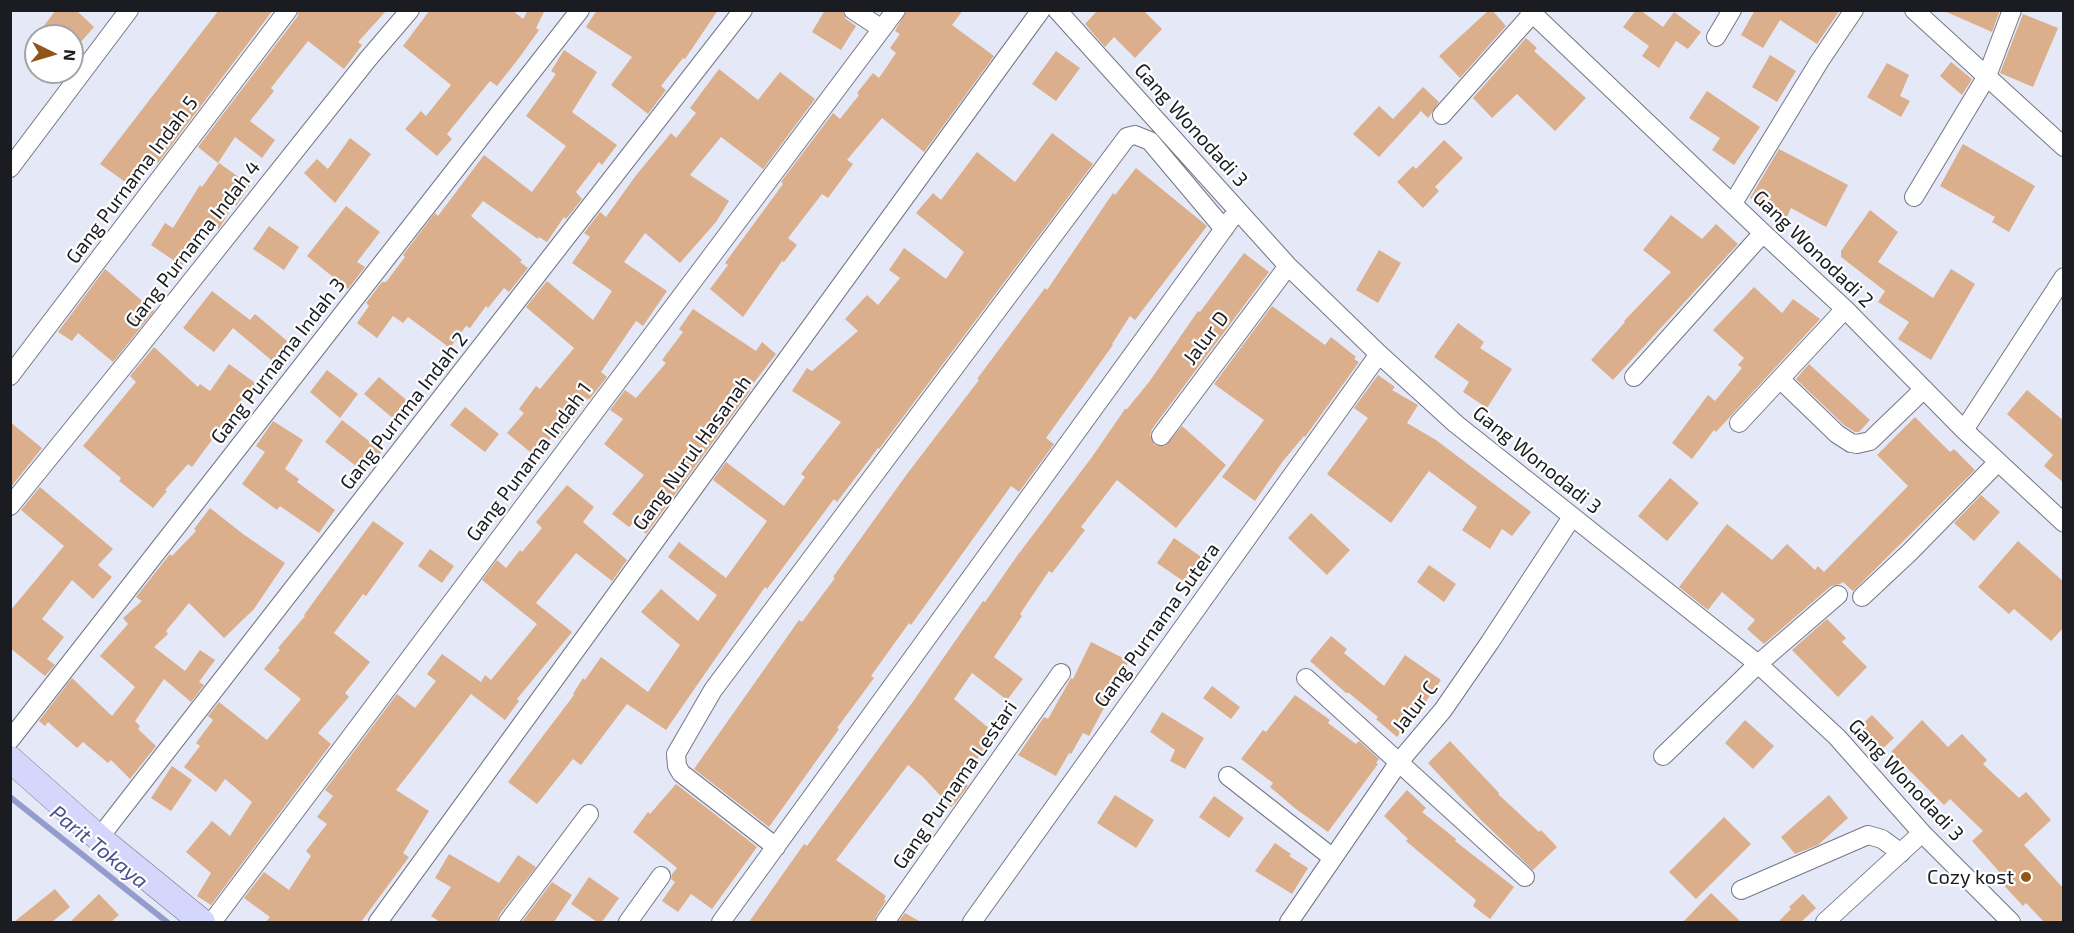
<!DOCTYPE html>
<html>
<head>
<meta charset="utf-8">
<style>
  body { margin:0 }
  #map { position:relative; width:2074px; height:933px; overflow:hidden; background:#e5e8f6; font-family:"Exo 2",sans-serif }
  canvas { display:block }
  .frame { position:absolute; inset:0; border:12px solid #1b1c21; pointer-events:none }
  .north { position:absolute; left:24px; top:24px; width:60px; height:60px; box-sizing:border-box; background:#fff; border:2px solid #a4a4a6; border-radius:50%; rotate:95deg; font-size:16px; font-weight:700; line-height:24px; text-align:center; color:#1b1c21 }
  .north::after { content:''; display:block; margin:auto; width:21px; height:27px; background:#925518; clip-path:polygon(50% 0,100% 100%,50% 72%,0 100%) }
</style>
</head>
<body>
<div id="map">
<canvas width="2074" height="933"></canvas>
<div class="frame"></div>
<div class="north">N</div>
</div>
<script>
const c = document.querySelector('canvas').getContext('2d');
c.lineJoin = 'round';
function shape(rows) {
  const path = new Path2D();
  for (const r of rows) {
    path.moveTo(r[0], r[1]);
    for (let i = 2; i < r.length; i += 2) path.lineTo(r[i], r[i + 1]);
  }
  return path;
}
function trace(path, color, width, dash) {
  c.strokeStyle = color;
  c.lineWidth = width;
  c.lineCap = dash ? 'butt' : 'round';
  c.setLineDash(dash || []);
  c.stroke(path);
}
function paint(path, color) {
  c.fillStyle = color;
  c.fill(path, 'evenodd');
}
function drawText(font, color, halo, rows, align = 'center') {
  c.font = font + ' "Exo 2",sans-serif';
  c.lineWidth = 4.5;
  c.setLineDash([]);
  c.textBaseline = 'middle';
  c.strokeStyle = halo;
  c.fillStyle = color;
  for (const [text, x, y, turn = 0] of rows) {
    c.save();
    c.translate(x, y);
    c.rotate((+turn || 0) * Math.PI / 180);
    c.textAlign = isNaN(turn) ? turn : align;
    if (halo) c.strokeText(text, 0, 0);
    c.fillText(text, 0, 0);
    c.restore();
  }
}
trace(shape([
  [10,797,167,922]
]), '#939ccc', 6);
paint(shape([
  [56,10,76,10,94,27,72,52,72,36,36,36],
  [219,10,273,10,158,163,152,158,131,186,100,164],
  [299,10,387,10,358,42,362,45,344,69,308,41,271,88,274,91,250,121,275,140,262,158,235,137,218,163,198,147,297,17],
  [430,10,512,10,523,19,528,10,545,10,536,28,539,30,519,58,497,86,490,81,447,134,452,139,437,156,405,129,421,111,426,116,451,85,403,46],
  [597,10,718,10,685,59,683,58,661,86,666,90,648,114,611,85,632,57,586,27],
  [825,10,842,10,846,19,856,26,841,50,812,32],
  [907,10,963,10,952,25,994,56,924,152,882,118,847,160,853,164,828,198,822,194,788,238,797,245,784,262,782,261,743,317,710,289,728,265,725,263,783,184,781,182,833,113,840,119,859,95,857,93,873,73,879,78,896,53,890,48,900,34,895,31],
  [1098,10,1143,10,1162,29,1135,58,1114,37,1105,47,1085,24],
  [1489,10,1492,10,1506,26,1460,78,1439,56],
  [1636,10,1640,10,1663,27,1674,12,1701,32,1688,49,1676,41,1659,68,1642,56,1649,46,1623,27],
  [1755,10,1840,10,1817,44,1780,20,1763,48,1741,35],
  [1942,10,2000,10,1992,32],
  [2023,14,2058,28,2033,87,2000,73],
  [1526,38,1537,48,1534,51,1586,98,1555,131,1517,94,1492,118,1473,98],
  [564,50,597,72,572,112,617,145,602,165,599,162,576,192,582,199,566,219,564,217,547,242,539,237,538,239,483,201,471,216,522,260,520,262,528,268,509,292,504,288,488,308,486,306,470,328,466,326,450,348,408,317,403,323,393,316,377,338,357,323,369,306,366,303,382,282,386,282,405,257,403,255,435,213,438,216,484,155,532,192,566,146,526,116,556,74,551,71],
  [1056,51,1080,68,1056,101,1032,84],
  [1770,55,1796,71,1777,102,1752,87],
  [1951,62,1972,79,1962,95,1940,76],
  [1887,63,1909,75,1900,96,1910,101,1901,117,1867,97],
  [719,69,758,100,780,72,815,99,763,169,721,137,690,175,729,201,716,222,680,263,645,233,624,262,667,291,643,326,636,321,601,372,607,377,592,396,589,400,588,398,559,438,554,435,535,456,507,433,524,413,519,409,536,386,540,389,574,348,526,307,547,281,593,320,612,291,572,263,590,237,584,233,600,212,606,217,637,174,671,133,676,138,696,113,690,108],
  [1423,87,1439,102,1431,114,1428,118,1421,111,1379,157,1353,134,1379,106,1393,119],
  [1707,91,1760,127,1734,165,1712,150,1720,138,1689,118],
  [1052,133,1093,164,879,449,878,448,837,502,834,499,767,589,765,587,666,730,627,704,581,765,573,759,537,804,508,782,574,695,573,694,583,678,585,680,601,657,648,692,680,645,641,612,661,589,698,621,717,595,668,557,679,542,726,578,767,521,713,480,726,462,784,506,805,477,801,474,841,422,792,391,807,368,812,371,858,331,845,319,867,295,878,305,900,278,889,270,904,248,946,279,964,252,916,213,933,193,941,200,977,152,1015,182],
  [350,138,371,154,335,203,304,173,317,159,328,169],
  [1444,140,1463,158,1435,187,1439,191,1423,208,1397,182,1413,166,1416,169],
  [1963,144,2035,186,2009,232,1992,222,1995,217,1940,186],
  [1779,149,1848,185,1826,227,1791,208,1787,217,1750,198],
  [219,163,250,185,236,206,234,204,219,229,210,223,182,266,151,245,165,223,173,228,200,185,202,187],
  [1136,168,1207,226,1135,320,1130,316,1112,344,1113,345,1046,438,1054,444,1019,492,1011,486,911,625,909,623,871,676,874,678,837,728,839,729,769,827,694,769,799,620,802,622,835,578,833,577,907,474,979,380,977,379,1045,288,1047,290,1113,193,1115,195],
  [346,206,380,232,357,262,365,267,348,289,307,256],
  [1870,210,1898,232,1878,262,1933,298,1951,269,1975,284,1931,360,1898,339,1909,322,1878,302,1885,291,1841,257,1841,251],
  [1671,215,1702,239,1716,224,1738,244,1613,380,1591,360,1625,322,1624,321,1671,272,1643,250],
  [269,226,299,247,284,270,253,249],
  [1379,250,1401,263,1378,303,1356,290],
  [1244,253,1269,272,1152,429,1150,435,1155,445,1165,446,1182,426,1226,465,1176,528,1117,480,1081,527,1085,530,1052,573,1049,571,1020,614,1022,616,994,657,1023,679,1007,700,972,673,954,699,997,735,961,778,968,786,956,802,951,807,922,776,908,765,836,860,886,896,884,900,886,901,876,916,874,922,749,922,804,844,807,846,912,703,983,601,985,602,1017,556,1092,457,1125,409,1127,409,1149,382,1198,311,1200,312],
  [105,269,154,311,113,362,78,333,72,341,58,332],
  [1754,287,1782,313,1793,299,1820,319,1716,432,1714,430,1692,459,1672,443,1708,395,1715,401,1742,368,1738,365,1744,358,1713,330],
  [212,291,250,320,255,314,292,345,276,364,233,328,214,352,183,328],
  [1272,306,1325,345,1331,337,1356,357,1354,359,1359,362,1305,437,1304,436,1283,461,1255,501,1222,477,1264,420,1214,384],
  [693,309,756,351,762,342,776,354,749,389,750,391,646,534,633,523,629,527,612,514,644,475,604,444,623,419,610,410,625,390,636,398,666,363,662,360,683,332,679,329],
  [1458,323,1484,342,1480,348,1512,369,1487,408,1463,392,1469,382,1434,357],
  [154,347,198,387,200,384,210,391,229,364,258,385,246,402,242,399,192,467,188,464,165,490,167,491,153,508,119,481,121,478,83,446,136,382,130,376],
  [1809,364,1870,420,1859,432,1855,432,1844,425,1796,379],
  [327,370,358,394,340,418,310,392],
  [1378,375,1395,387,1392,390,1418,405,1407,423,1436,440,1531,512,1512,536,1502,529,1490,549,1462,530,1477,507,1429,471,1391,523,1327,474,1368,418,1354,408],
  [379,377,410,403,395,420,364,394],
  [2027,390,2064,421,2064,483,2044,466,2053,455,2007,414],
  [465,407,499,434,485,452,450,425],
  [1915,417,1950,452,1954,449,1975,470,1853,591,1843,582,1840,584,1831,586,1764,644,1747,629,1755,620,1722,592,1708,610,1679,587,1727,524,1772,560,1787,544,1815,570,1818,566,1824,572,1908,486,1877,455],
  [342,420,382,451,365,473,325,442],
  [273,421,303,440,285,469,299,479,297,482,335,510,319,533,280,506,277,510,242,484,265,452,256,446],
  [10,422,42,448,10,488],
  [1670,478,1699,503,1667,541,1638,516],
  [567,485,594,507,583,522,627,560,612,581,576,553,536,603,572,632,517,699,519,701,505,720,471,694,396,790,429,811,403,853,409,857,361,922,266,922,270,917,244,898,264,872,289,890,311,856,306,851,327,824,317,817,333,796,325,790,397,694,415,708,436,681,427,674,442,654,481,682,485,675,491,680,537,624,482,580,497,560,506,568,520,550,522,552,542,528,536,522],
  [40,487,113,549,98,565,112,577,93,599,72,580,42,619,64,637,47,659,55,665,45,676,10,648,10,611,64,546,21,510],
  [1981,495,2000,512,1974,541,1954,523],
  [210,508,243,534,285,563,254,609,224,638,189,603,166,631,168,634,154,647,185,671,200,650,215,660,199,682,204,685,191,702,164,679,135,721,140,726,138,729,156,746,130,779,111,760,108,763,83,742,77,748,48,722,45,726,39,721,72,678,112,716,135,687,100,656,128,624,123,618,142,601,136,597,170,554,172,556,196,531,194,529],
  [1311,513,1350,550,1327,575,1288,538],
  [373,521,404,543,366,596,363,594,334,633,370,662,345,693,349,697,318,733,331,744,211,905,197,896,211,873,186,852,212,821,230,836,252,802,225,779,216,792,184,767,200,746,196,743,213,720,208,716,219,702,267,740,301,699,264,669,280,650,278,648,305,616,304,615],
  [1174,538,1210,563,1193,588,1157,563],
  [2018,541,2064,582,2064,627,2051,641,2014,609,2009,614,1978,587],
  [430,549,454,566,442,583,418,566],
  [1429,565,1456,584,1444,602,1417,582],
  [1827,619,1846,638,1842,642,1867,667,1838,697,1792,650],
  [1331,636,1347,649,1344,653,1384,686,1405,655,1441,680,1424,704,1397,737,1376,719,1378,717,1349,693,1346,693,1310,661],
  [1091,642,1129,661,1089,736,1083,733,1071,754,1069,753,1056,776,1018,755,1044,717,1048,719,1071,678,1073,679],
  [1212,686,1240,707,1231,719,1203,698],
  [1295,695,1330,720,1328,723,1356,744,1359,741,1379,759,1376,763,1378,764,1328,832,1296,809,1270,787,1273,783,1241,759,1263,730,1266,732],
  [1162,712,1204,738,1185,769,1170,761,1175,750,1150,732],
  [1872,715,1894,738,1874,757,1853,733],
  [1745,720,1774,746,1753,769,1725,743],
  [1922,720,1948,747,1962,734,1987,760,1983,764,2019,798,2026,792,2051,820,2024,845,2064,889,2064,922,2044,922,2026,903,2023,906,1998,879,2002,875,1972,841,1983,831,1950,799,1944,805,1891,752],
  [1450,741,1499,793,1498,794,1539,832,1541,830,1557,847,1533,870,1483,822,1428,763],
  [172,766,192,780,171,811,151,798],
  [676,784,757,847,712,909,691,894,678,912,662,901,675,882,671,879,672,874,677,868,633,832,648,812,650,814],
  [1407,790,1426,808,1422,812,1456,839,1455,841,1514,887,1490,919,1473,906,1476,900,1406,841,1408,839,1384,816],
  [1115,795,1154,820,1136,848,1097,823],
  [1829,795,1848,818,1818,845,1795,854,1781,837],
  [1214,796,1244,818,1229,838,1199,817],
  [1724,817,1751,844,1696,899,1669,872],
  [1275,843,1291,854,1289,856,1308,868,1292,894,1255,871],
  [449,854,499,883,518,855,536,867,499,915,497,922,440,922,431,916,451,887,435,878],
  [589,877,619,898,602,922,597,922,571,904],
  [552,882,572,895,554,922,522,922],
  [55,889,70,907,52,922,14,922],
  [1711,893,1741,922,1683,922],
  [99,894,119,915,111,922,70,922],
  [1803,894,1816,908,1801,922,1778,922,1791,909,1789,907],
  [905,913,921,922,898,922]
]), '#dbaf8b');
const street = shape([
  [853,10,882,29],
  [1057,10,1288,266,1379,354,1456,424,1758,664,1837,737,1922,833,2011,922],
  [1529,10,1763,233,1845,309,1964,430,2064,523],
  [1914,10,2064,147],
  [1716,37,1732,10],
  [1442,115,1532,14],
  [10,168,129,10],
  [1914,197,1987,76,2012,10],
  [1733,203,1819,62,1854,10],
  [10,376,288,10],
  [1634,377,1763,233],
  [1780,379,1837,434,1851,443,1857,444,1870,441,1924,389],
  [1739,423,1845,309],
  [1964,430,2064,277],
  [1161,436,1288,266],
  [10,506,135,352,368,59,410,10],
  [1862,597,1910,552,1998,462],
  [1306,678,1525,877],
  [10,740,580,10],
  [1663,756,1758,664,1838,595],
  [1228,776,1333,858],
  [99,838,743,10],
  [776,847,681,773,677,766,676,754,713,690,1127,137,1135,135,1150,141,1224,229],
  [1741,890,1868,835,1882,839,1901,853],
  [212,922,896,10],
  [378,922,1041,10],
  [508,922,589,814],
  [628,922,661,876],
  [721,922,1231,219],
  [885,922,1061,673],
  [972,922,1379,354],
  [1289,922,1399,762,1443,710,1490,642,1572,517],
  [1825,922,1922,833]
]);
const secondary = shape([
  [10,759,99,838,202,922]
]);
trace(street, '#747784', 20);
trace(secondary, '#747784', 27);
trace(street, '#fff', 18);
trace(secondary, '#d4d7fb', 26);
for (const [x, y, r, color] of [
  [2026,877,6,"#925518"]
]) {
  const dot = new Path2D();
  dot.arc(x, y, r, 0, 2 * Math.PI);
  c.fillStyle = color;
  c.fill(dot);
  trace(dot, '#fff', 2);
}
drawText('20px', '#1b1c21', '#fff', [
  ["Gang Wonodadi 3",1191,125,48],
  ["Gang Purnama Indah 5",132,180,-53],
  ["Gang Purnama Indah 4",193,244,-52],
  ["Gang Wonodadi 2",1813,249,44],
  ["Jalur D",1206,338,-53],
  ["Gang Purnama Indah 3",278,361,-52],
  ["Gang Purnma Indah 2",404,411,-52],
  ["Gang Nurul Hasanah",692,453,-54],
  ["Gang Wonodadi 3",1537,460,39],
  ["Gang Punama Indah 1",529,462,-53],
  ["Gang Purnama Sutera",1157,625,-54],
  ["Jalur C",1415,707,-52],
  ["Gang Wonodadi 3",1906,780,47],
  ["Gang Purnama Lestari",955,785,-55]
]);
drawText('20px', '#1b1c21', '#fff', [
  ["Cozy kost",2014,877]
], 'right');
drawText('italic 21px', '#48518f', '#fff', [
  ["Parit Tokaya",99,847,39]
]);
</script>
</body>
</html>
